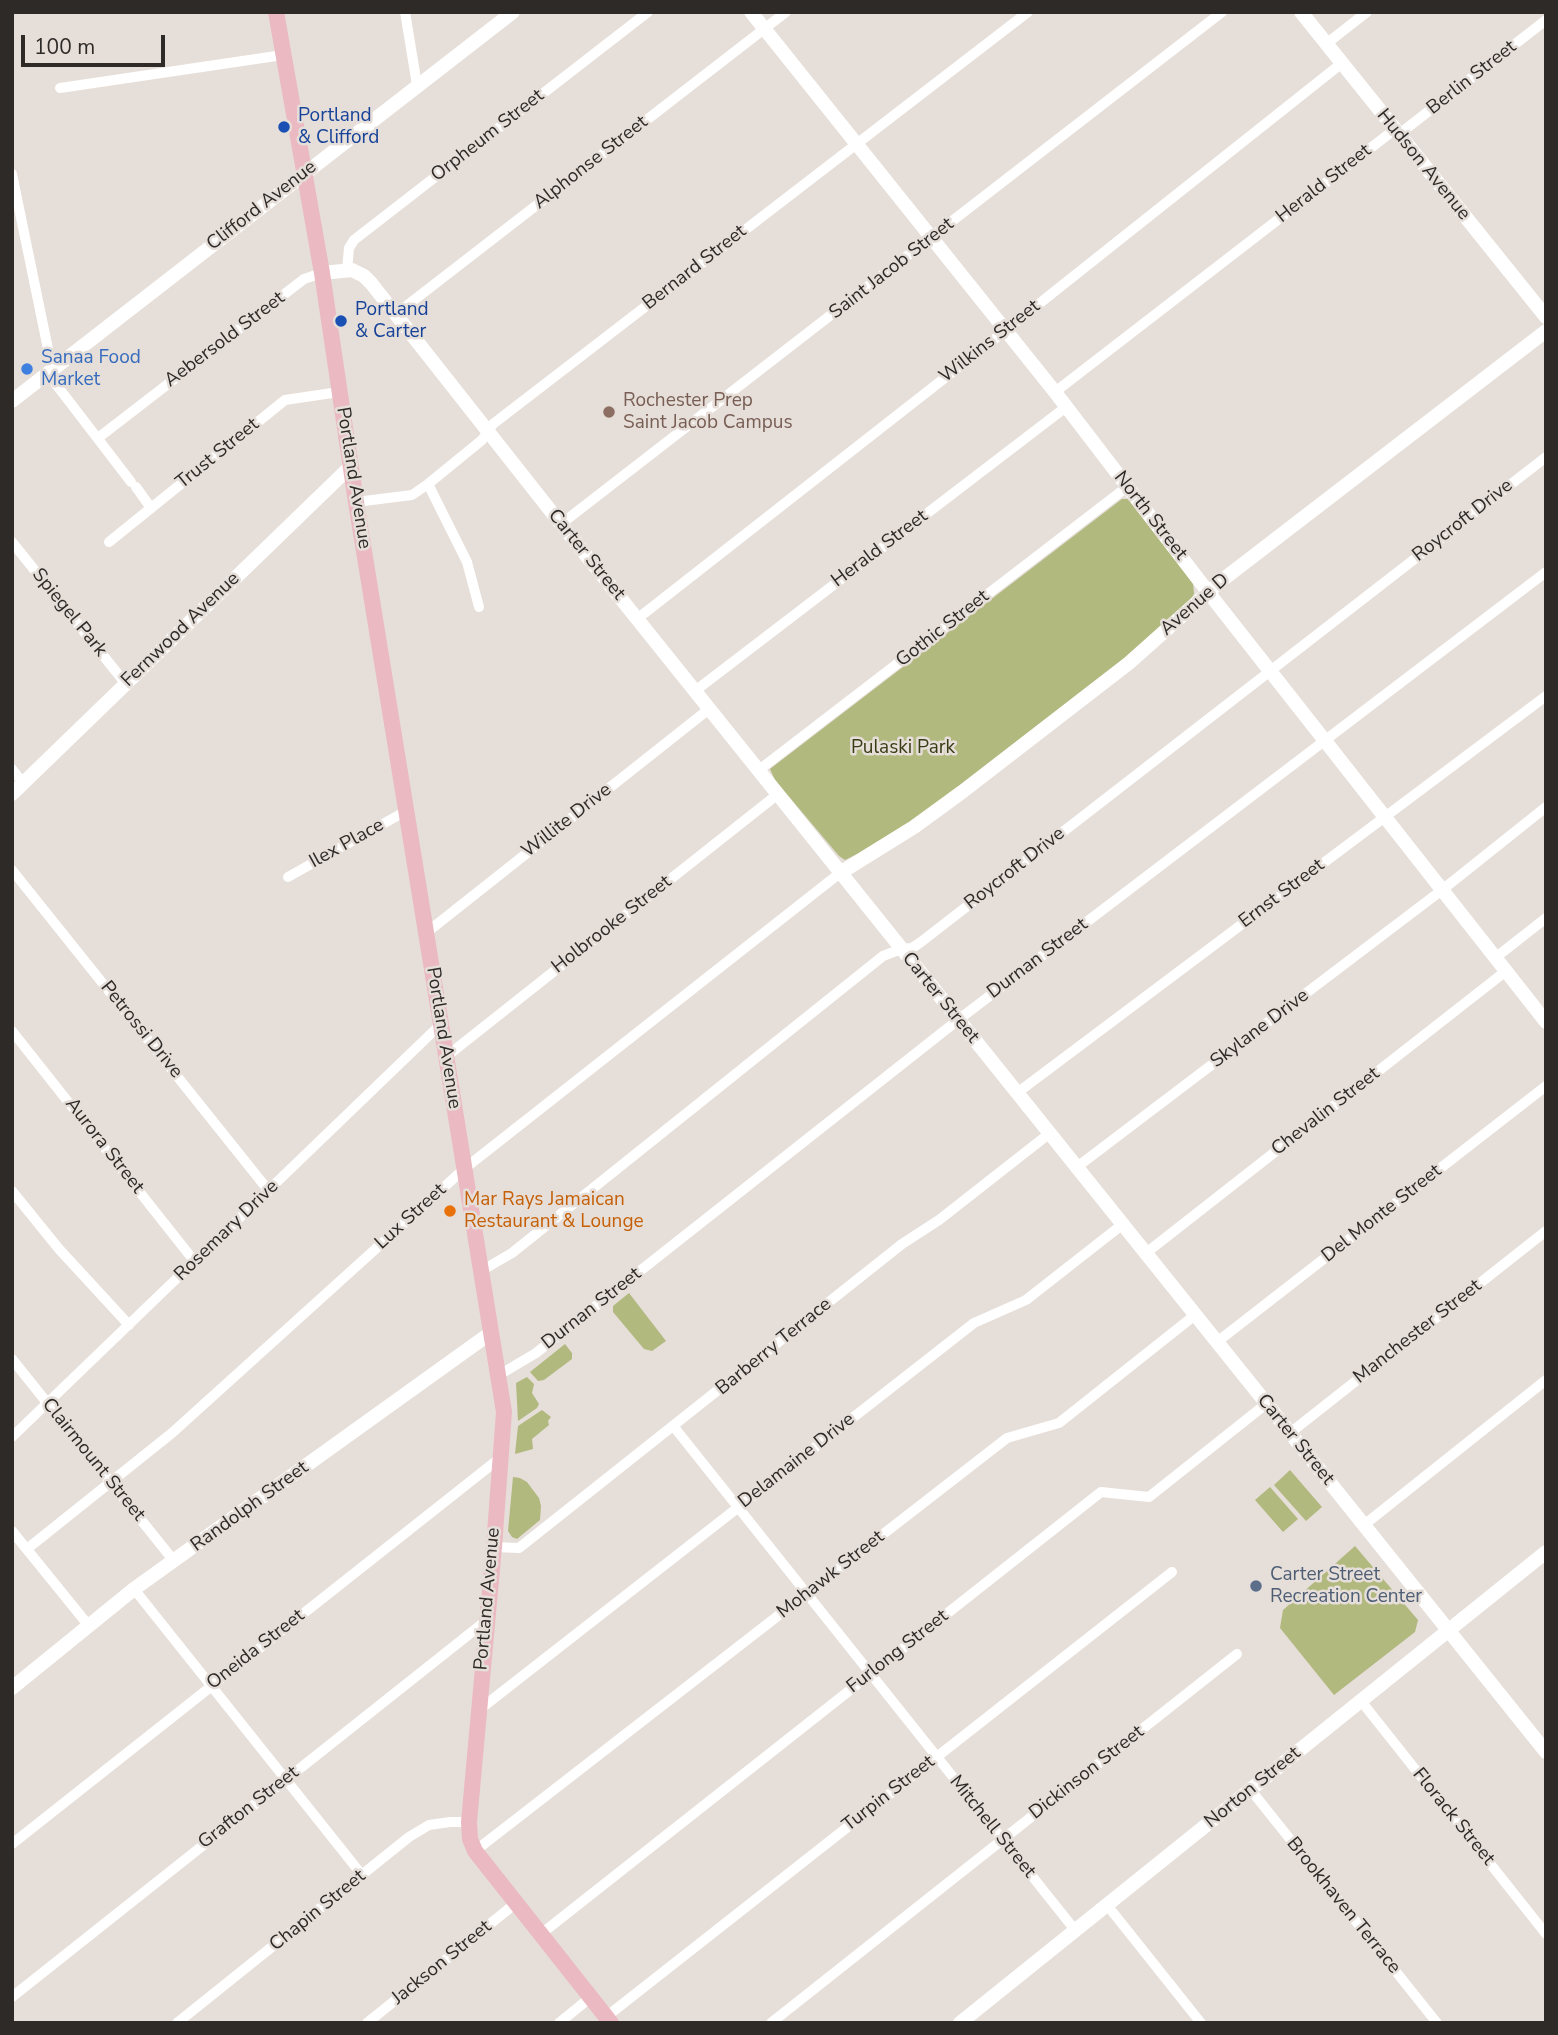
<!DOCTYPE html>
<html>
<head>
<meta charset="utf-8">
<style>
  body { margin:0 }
  #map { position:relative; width:1558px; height:2035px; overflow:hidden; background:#e6ded8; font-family:"Nunito Sans",sans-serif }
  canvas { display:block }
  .frame { position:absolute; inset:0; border:14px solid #2d2a28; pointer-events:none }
  .scale { position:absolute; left:21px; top:35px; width:144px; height:32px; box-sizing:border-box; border:4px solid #2d2a28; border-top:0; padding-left:9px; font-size:21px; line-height:24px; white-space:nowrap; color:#2d2a28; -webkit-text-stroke:5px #e6ded8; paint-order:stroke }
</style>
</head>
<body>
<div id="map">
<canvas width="1558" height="2035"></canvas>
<div class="frame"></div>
<div class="scale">100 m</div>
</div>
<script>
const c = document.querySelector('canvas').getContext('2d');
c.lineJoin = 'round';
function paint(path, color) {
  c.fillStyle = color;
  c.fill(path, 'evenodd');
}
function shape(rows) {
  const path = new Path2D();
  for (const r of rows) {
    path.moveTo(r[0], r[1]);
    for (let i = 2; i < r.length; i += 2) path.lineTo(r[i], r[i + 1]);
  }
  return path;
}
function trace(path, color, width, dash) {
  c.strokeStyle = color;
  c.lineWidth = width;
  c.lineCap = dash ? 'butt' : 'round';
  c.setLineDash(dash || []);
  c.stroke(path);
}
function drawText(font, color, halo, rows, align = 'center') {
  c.font = font + ' "Nunito Sans",sans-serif';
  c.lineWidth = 5;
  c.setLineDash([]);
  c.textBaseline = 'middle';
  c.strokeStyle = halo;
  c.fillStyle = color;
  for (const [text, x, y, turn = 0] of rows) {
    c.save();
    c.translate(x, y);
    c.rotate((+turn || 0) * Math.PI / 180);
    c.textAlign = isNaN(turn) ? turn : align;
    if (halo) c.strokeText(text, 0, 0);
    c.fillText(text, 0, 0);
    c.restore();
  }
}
paint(shape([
  [1122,499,1128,499,1193,583,1194,594,1187,605,1124,659,928,811,857,854,845,860,839,856,775,780,770,769],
  [629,1293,666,1341,652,1351,644,1349,613,1312,613,1306],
  [565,1344,572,1353,572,1359,544,1380,538,1381,530,1372],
  [527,1377,534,1384,532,1393,539,1404,537,1408,518,1421,516,1383],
  [542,1410,551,1417,548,1421,549,1425,532,1439,533,1449,515,1454,518,1426],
  [1290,1470,1322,1507,1306,1521,1274,1485],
  [513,1477,520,1478,527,1482,539,1498,541,1506,540,1520,517,1539,512,1537,508,1531],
  [1270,1487,1298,1519,1283,1532,1255,1500],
  [1355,1546,1418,1620,1415,1632,1334,1695,1280,1628,1283,1610]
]), '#b1b97e');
trace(shape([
  [405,12,417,85],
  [1326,44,1367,12],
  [60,88,283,55],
  [1398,135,1546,20],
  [12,174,55,383,131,482],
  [347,270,349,248,354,240,648,12],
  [396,314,786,12],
  [1055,392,1394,130],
  [98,438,304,279,322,273],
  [428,484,467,562,479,607],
  [136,487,151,508],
  [356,502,412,495,428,484,482,440,493,424,1028,12],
  [561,524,1222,12],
  [12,542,126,684],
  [109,542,285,400,339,392],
  [637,619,1006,330,1342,63],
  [695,691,1066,407],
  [12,769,23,783],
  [759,770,1127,487],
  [12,870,269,1191],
  [288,877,406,811],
  [426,933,709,709],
  [1495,958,1546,918],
  [12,1031,195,1262],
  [447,1056,778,794],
  [1017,1093,1546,696],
  [1077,1167,1442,890,1546,807],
  [12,1191,59,1249,129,1325],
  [1146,1253,1506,971],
  [481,1271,512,1253,883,956,901,949,912,948,921,942,1546,457],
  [1217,1342,1546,1086],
  [12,1359,174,1561],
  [499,1375,536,1353,958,1020,1546,572],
  [674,1427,1075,1930],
  [1290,1433,1546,1231],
  [12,1437,441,1024],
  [1364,1525,1546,1380],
  [12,1531,89,1626],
  [494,1547,519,1548,902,1244,939,1220,1050,1133],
  [27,1549,172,1433,464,1169,840,873],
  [134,1589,362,1875],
  [1361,1701,1546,1934],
  [479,1710,974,1323,1026,1300,1123,1224],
  [1250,1789,1437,2023],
  [12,1844,500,1458],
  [475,1851,1007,1438,1059,1423,1195,1315],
  [1107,1905,1201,2023],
  [541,1934,1101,1492,1149,1497,1266,1404],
  [12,1997,487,1620],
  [606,2017,1172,1572],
  [177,2023,409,1837,429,1825,450,1822,469,1822],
  [367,2023,516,1903],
  [559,2023,591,1997],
  [771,2023,1237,1654]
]), '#fff', 10);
trace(shape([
  [751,12,1055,392,1208,592,1546,1022],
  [1301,12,1546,317],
  [322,273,352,270,364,276,371,283,561,524,1546,1752],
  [12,401,513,12],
  [12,794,351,466],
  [840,873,914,827,962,792,1129,663,1221,581,1546,331],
  [12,1688,134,1589,492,1332],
  [960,2023,1546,1552]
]), '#fff', 14);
trace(shape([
  [276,12,322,273,356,502,504,1412,494,1547,469,1822,470,1839,475,1851,611,2023]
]), '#ebb9c2', 16);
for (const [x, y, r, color] of [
  [284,127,7,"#1a4fb4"],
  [341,321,7,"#1a4fb4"],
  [27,369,7,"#3f7fe0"],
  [609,412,7,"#8d6e63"],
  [450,1211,7,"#e8710a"],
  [1256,1586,7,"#5c6f8a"]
]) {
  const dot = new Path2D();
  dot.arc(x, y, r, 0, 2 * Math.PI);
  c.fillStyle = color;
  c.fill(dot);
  trace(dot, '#e6ded8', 2.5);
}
drawText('19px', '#2d2a28', '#e6ded8', [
  ["Berlin Street",1472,78,-38],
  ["Orpheum Street",488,136,-38],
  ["Alphonse Street",591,163,-38],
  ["Hudson Avenue",1423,165,51],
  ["Herald Street",1324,184,-38],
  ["Clifford Avenue",262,206,-38],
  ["Bernard Street",695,268,-38],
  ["Saint Jacob Street",892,269,-38],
  ["Aebersold Street",225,340,-37],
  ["Wilkins Street",990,342,-38],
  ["Trust Street",218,454,-39],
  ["Portland Avenue",353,478,81],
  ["North Street",1150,516,52],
  ["Roycroft Drive",1463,521,-38],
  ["Herald Street",880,549,-37],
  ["Carter Street",586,555,51],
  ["Avenue D",1195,605,-41],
  ["Spiegel Park",69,613,51],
  ["Gothic Street",943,629,-38],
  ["Fernwood Avenue",181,630,-44],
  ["Willite Drive",567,821,-38],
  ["Ilex Place",347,844,-29],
  ["Roycroft Drive",1015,869,-38],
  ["Ernst Street",1282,894,-37],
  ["Holbrooke Street",612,925,-38],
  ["Durnan Street",1038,959,-37],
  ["Carter Street",940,998,51],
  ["Skylane Drive",1260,1029,-37],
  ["Petrossi Drive",141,1030,51],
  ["Portland Avenue",443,1038,81],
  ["Chevalin Street",1326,1112,-38],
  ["Aurora Street",104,1146,52],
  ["Del Monte Street",1382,1214,-38],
  ["Lux Street",411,1217,-42],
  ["Rosemary Drive",227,1231,-44],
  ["Durnan Street",592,1309,-38],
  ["Manchester Street",1418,1332,-38],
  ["Barberry Terrace",774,1347,-39],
  ["Carter Street",1295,1440,51],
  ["Clairmount Street",93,1460,51],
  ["Delamaine Drive",797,1461,-38],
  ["Randolph Street",250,1507,-36],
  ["Mohawk Street",831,1575,-38],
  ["Portland Avenue",488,1599,-85],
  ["Oneida Street",256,1650,-38],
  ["Furlong Street",898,1652,-38],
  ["Dickinson Street",1087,1773,-38],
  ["Norton Street",1253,1788,-39],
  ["Turpin Street",889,1794,-38],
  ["Grafton Street",249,1808,-38],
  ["Florack Street",1453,1817,51],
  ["Mitchell Street",992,1827,51],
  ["Brookhaven Terrace",1343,1906,51],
  ["Chapin Street",318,1911,-39],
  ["Jackson Street",442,1963,-39]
]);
drawText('19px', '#164399', '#e6ded8', [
  ["Portland",298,116],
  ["& Clifford",298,138],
  ["Portland",355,310],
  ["& Carter",355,332]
], 'left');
drawText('19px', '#366cbe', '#e6ded8', [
  ["Sanaa Food",41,358],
  ["Market",41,380]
], 'left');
drawText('19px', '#785e54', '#e6ded8', [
  ["Rochester Prep",623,401],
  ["Saint Jacob Campus",623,423]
], 'left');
drawText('19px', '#383c14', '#e6ded8', [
  ["Pulaski Park",903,748]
]);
drawText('19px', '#c56008', '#e6ded8', [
  ["Mar Rays Jamaican",464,1200],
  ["Restaurant & Lounge",464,1222]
], 'left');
drawText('19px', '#4e5e75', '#e6ded8', [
  ["Carter Street",1270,1575],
  ["Recreation Center",1270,1597]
], 'left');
</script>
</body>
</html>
